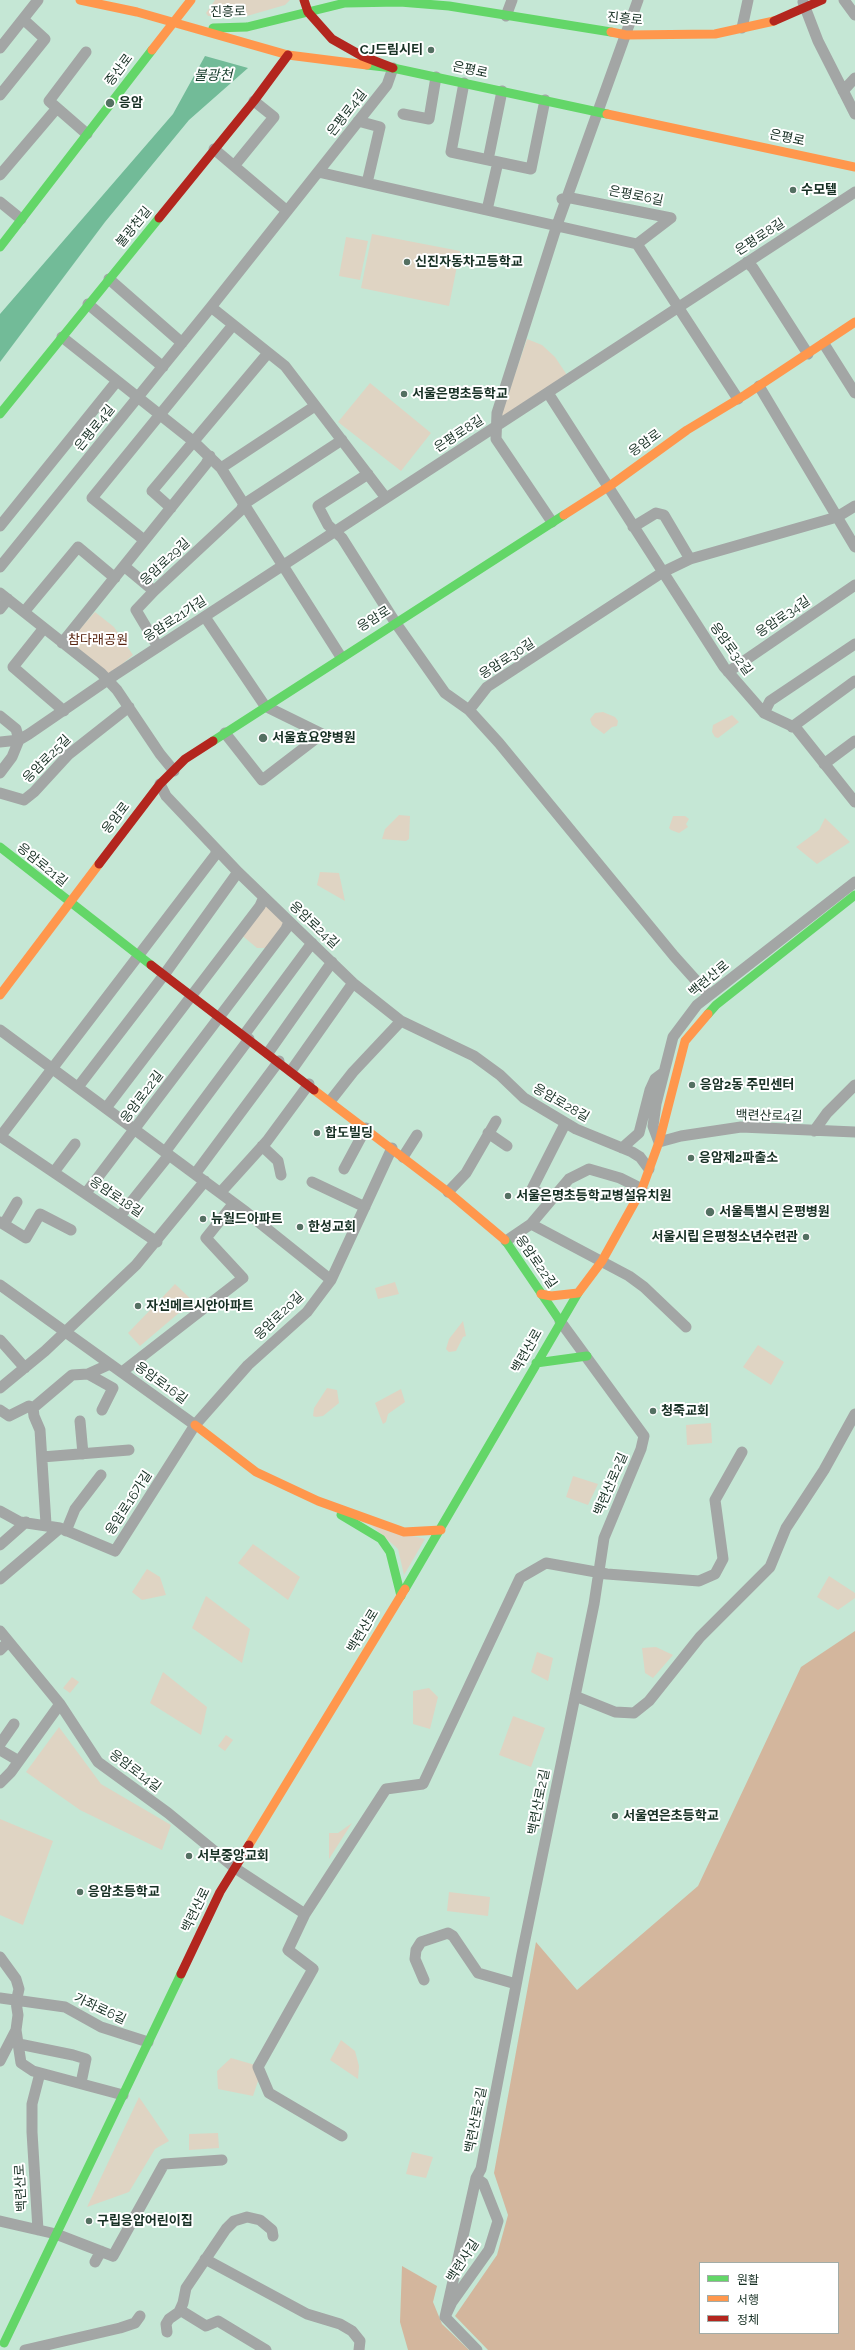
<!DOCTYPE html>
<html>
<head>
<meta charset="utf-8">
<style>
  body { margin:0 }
  #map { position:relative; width:855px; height:2350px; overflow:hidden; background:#c5e7d5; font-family:Raleway,"Noto Sans KR",sans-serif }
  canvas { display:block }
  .legend { position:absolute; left:699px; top:2262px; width:140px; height:72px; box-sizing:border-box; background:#fff; border:1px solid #a2aca7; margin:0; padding:5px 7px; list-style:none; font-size:12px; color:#173024 }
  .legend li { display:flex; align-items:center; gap:8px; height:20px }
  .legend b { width:20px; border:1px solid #a2aca7 }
</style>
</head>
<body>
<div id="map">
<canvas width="855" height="2350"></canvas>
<ul class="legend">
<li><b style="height:5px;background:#63d668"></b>원활</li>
<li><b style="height:5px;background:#ff974d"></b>서행</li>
<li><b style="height:5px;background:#b3261e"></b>정체</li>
</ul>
</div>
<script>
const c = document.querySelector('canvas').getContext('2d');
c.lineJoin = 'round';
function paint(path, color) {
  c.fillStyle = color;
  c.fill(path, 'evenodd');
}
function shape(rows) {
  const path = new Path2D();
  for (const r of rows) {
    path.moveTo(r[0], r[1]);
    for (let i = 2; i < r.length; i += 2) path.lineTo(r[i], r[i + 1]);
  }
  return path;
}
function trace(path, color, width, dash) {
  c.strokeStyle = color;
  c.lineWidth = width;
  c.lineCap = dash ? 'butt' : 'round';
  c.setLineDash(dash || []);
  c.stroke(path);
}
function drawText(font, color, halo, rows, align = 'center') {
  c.font = font + ' Raleway,"Noto Sans KR",sans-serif';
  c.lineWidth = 4;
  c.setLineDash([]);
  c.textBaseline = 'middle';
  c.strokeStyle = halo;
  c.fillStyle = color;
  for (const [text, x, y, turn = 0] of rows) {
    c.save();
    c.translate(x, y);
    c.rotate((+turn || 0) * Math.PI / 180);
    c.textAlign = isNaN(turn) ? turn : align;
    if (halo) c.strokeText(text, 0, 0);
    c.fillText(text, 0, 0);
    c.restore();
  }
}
paint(shape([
  [215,0,290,0,285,5,247,16,208,16,206,13],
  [372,234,460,251,449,306,361,288],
  [346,237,368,241,360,280,339,276],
  [527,339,542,345,555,357,567,375,503,419,501,415],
  [370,383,431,433,401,471,338,422],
  [95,612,114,627,133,655,108,676,68,642],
  [603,712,615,717,618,721,617,726,612,727,604,734,592,725,590,719,595,713],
  [732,715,739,722,718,738,715,737,712,732,713,725],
  [399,815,410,816,409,839,406,841,382,839,385,829],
  [673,816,685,816,689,819,686,824,688,827,679,833,671,830,669,828],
  [825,818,850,842,817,864,796,847,819,830],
  [320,872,339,873,345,901,317,885],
  [264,905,287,919,266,948,257,948,239,933],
  [395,1282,399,1294,378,1299,375,1288],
  [175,1284,193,1301,140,1346,128,1333],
  [463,1321,466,1336,463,1337,456,1351,449,1352,446,1349,449,1339],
  [758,1345,784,1362,771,1385,743,1367],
  [327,1388,337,1390,339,1403,323,1416,316,1417,313,1416,314,1408],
  [401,1389,405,1402,388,1414,386,1422,383,1424,375,1403],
  [711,1423,712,1443,687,1445,686,1425],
  [573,1476,598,1484,588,1505,566,1497],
  [371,1525,425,1539,404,1575,398,1549],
  [253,1544,300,1577,288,1600,238,1563],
  [147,1569,160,1577,166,1595,142,1600,132,1592],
  [829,1576,855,1593,855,1598,838,1610,817,1597],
  [206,1596,250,1629,242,1663,192,1628],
  [656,1647,673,1655,653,1678,645,1673,642,1648],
  [537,1652,553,1658,548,1681,531,1672],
  [163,1672,207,1707,201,1735,150,1703],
  [72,1677,79,1682,70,1693,63,1688],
  [429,1688,438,1697,430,1729,413,1724,413,1691],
  [513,1716,545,1728,531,1767,499,1755],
  [59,1727,101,1784,171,1825,162,1850,80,1810,26,1772],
  [226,1735,233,1740,225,1751,218,1746],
  [0,1819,53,1841,23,1925,0,1915],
  [352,1823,329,1859,329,1833,338,1833],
  [449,1892,490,1897,488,1916,447,1911],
  [341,2040,355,2051,359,2066,358,2079,330,2060],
  [231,2058,255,2065,259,2078,253,2096,218,2089,217,2071],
  [139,2097,169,2141,155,2149,129,2192,87,2207],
  [218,2133,219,2148,189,2150,189,2134],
  [412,2152,433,2157,426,2178,406,2174]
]), '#dfd4c3');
paint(shape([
  [855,1631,855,2350,488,2350,455,2316,497,2255,508,2215,494,2173,536,1942,577,1990,698,1886,801,1667],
  [700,2263,838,2263,838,2333,700,2333],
  [402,2266,437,2286,433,2302,442,2324,469,2350,408,2350,400,2322]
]), '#d3b69d');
paint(shape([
  [205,56,248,68,189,120,105,222,0,362,0,314,173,114]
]), '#72bb98');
trace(shape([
  [844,0,855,15],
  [803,2,818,41,855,114],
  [506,16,512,0],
  [742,28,748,0],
  [0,48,38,0],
  [86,52,49,101,87,134],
  [464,83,451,152,531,169,545,100],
  [843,91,855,78],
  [0,95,45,39,23,19],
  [403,114,429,119,436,77],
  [358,121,380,127,367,183],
  [214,149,287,211],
  [488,160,502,91],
  [234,166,274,117,254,101],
  [318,172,637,244,671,218,571,198,562,199],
  [0,175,57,108],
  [0,202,21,219],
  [487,210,498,162],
  [637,244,738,399],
  [747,262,753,268,808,354],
  [109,279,182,343],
  [88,304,163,367],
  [211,307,285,366,386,498],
  [62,337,193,441,221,468,341,657],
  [824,344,855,393],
  [759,386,855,547],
  [548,393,724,667,764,713,796,728,855,802],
  [221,468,315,406],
  [368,474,318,506,328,525,342,538,395,622,445,693,469,710,499,743,674,956,709,995],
  [171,508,152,491,268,353],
  [552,522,496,439,497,413,557,225,638,0],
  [0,526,117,381],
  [633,527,656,513,664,515,690,559],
  [144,540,92,498,233,325],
  [124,566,154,591],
  [0,567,211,307,387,85,393,68],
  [0,593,101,673,117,690,160,754,174,771],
  [0,609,8,599],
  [24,612,78,547,115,578],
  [205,617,265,706,322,734,262,780,225,733],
  [44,628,13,667,64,711],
  [62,643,206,464,210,456],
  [158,647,136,610,154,591,241,510,244,504,342,440],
  [728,672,855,585],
  [469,710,487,687,663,572,690,559,837,517,855,506],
  [764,713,770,701,855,644],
  [0,716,16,729,19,740,12,757,0,773],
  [792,727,855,681],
  [0,742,19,740,29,734,115,675,855,192],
  [824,764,855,741],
  [160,784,166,796,238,872,353,983,401,1021,474,1056,500,1075,524,1098,576,1129,632,1152,640,1157,649,1169],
  [0,793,24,800,34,792,68,755,129,707],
  [855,882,697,1005,673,1037,656,1104,653,1126,659,1142,681,1136,741,1127,855,1132],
  [0,1030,246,1212,331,1280],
  [244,1035,312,943],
  [268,1053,332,962],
  [291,1071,353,983],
  [78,1087,164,975,238,872],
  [331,1100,353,1072,401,1021],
  [106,1108,260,906,264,897],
  [814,1131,827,1113,855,1085],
  [488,1133,507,1146],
  [0,1136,157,1242],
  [0,1137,216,854,216,849],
  [262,1146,278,1161,281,1175],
  [622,1148,639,1133,650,1090,655,1079,663,1073],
  [165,1152,249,1039],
  [403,1157,417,1135],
  [344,1169,366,1128],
  [54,1172,75,1144],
  [195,1174,279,1061],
  [312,1182,365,1207],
  [448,1192,466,1173,496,1121],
  [86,1193,286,929,289,922],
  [220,1193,267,1141,309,1084],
  [550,1199,532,1189,565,1124],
  [120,1216,169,1155],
  [0,1222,26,1238,40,1214,71,1230],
  [4,1224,17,1202],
  [531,1224,629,1276,644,1287,686,1327],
  [506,1241,531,1224,569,1179,589,1169,620,1178,642,1189],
  [0,1285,195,1425],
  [0,1340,25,1368],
  [122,1372,243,1278,206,1238,234,1203],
  [88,1374,113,1388,102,1410],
  [0,1388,45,1351,136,1265,205,1181],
  [33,1408,34,1416,40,1430,46,1524],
  [33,1408,72,1375,88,1374,110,1364],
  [0,1410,9,1416,29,1406,33,1408],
  [80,1421,83,1454],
  [42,1457,129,1450],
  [0,1511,20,1522,60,1528,115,1551,195,1425,248,1365,307,1312,331,1280,392,1148],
  [66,1531,75,1509,101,1475],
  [0,1545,26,1522],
  [0,1579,60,1528],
  [0,1631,60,1704,98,1762,168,1813,235,1868,305,1914,386,1789,423,1784,520,1578,546,1563,607,1574,699,1581,715,1574,723,1559,715,1500,742,1452],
  [0,1650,8,1642],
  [575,1696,615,1712,634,1713,649,1701,700,1637,770,1567,786,1528,824,1470,855,1414],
  [0,1744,14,1724],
  [0,1750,19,1761],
  [0,1783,11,1772,60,1704],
  [305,1914,288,1950,313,1969,258,2067,269,2093,342,2136],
  [0,1957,16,1979,19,1989,16,2002,18,2015,16,2030,0,2061],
  [424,1980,415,1959,416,1950,421,1942,448,1933,453,1936,478,1973,516,1984],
  [0,1998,65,2007,101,2027,148,2042],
  [16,2030,21,2063,33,2071,123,2095],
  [19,2044,73,2055,86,2059,81,2083],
  [476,2178,483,2183,498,2221,489,2250,452,2302,445,2317,477,2350],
  [0,2221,56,2234,113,2256,164,2164,222,2160],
  [38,2230,32,2132,32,2104,40,2073],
  [205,2259,307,2314,340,2324,352,2331,360,2341,359,2350],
  [95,2262,101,2251],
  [180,2310,206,2326,218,2321,266,2350],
  [445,2317,476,2178,481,2169,522,1954,594,1604,604,1538,641,1449,644,1436,560,1321],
  [167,2332,166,2324,169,2319,179,2312,183,2303,186,2288,226,2229,234,2221,247,2217,260,2220,272,2230,273,2236],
  [25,2350,120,2328,135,2323,140,2316]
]), '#a3a6a5', 11);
trace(shape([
  [213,28,247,27,345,3,400,2,449,6,611,32],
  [367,65,393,68,607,114],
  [0,247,152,50],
  [0,414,159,218],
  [213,741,564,515],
  [0,847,151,965],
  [708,1014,716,1005,855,895],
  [505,1240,560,1321],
  [536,1363,587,1356],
  [341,1515,381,1539,390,1552,401,1596],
  [405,1589,578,1293],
  [4,2343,181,1974]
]), '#63d668', 9);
trace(shape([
  [80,0,137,12,288,55,367,65],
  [611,32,626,35,715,34,774,21],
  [152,50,191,0],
  [607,114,855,167],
  [564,515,611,485,687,430,745,395,855,322],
  [0,995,99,864],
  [314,1090,448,1192,505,1240],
  [578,1293,602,1261,642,1189,659,1142,685,1041,708,1014],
  [541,1294,551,1296,578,1293],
  [195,1425,256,1472,318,1501,404,1532,441,1530],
  [249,1845,405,1589]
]), '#ff974d', 9);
trace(shape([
  [304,0,308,12,332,39,362,56,393,68],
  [774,21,822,0],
  [159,218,254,101,288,55],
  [99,864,160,784,185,759,213,741],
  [151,965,314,1090],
  [181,1974,220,1892,249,1845]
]), '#b3261e', 9);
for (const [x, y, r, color] of [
  [431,50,4,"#547062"],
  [110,103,5,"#547062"],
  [793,190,4,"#547062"],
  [407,262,4,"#547062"],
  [404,394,4,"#547062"],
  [263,738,5,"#547062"],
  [692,1085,4,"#547062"],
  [317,1133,4,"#547062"],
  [691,1158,4,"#547062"],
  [508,1196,4,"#547062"],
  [710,1212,5,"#547062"],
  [203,1219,4,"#547062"],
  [300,1227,4,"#547062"],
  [806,1237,4,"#547062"],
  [138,1306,4,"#547062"],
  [653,1411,4,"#547062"],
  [615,1816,4,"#547062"],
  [189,1856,4,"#547062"],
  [80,1892,4,"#547062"],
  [89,2221,4,"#547062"]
]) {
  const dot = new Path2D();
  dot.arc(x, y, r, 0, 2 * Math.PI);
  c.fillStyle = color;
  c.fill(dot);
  trace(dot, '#fff', 1.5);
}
drawText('13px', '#173024', '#fff', [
  ["진흥로",228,12,-1],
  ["진흥로",625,19,5],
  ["증산로",119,70,-53],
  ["은평로",470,70,12],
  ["은평로4길",347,113,-52],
  ["은평로",787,138,12],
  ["은평로6길",636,196,11],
  ["불광천길",134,227,-51],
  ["은평로8길",760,237,-33],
  ["은평로4길",95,428,-51],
  ["은평로8길",459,434,-33],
  ["응암로",645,443,-36],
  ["응암로29길",165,562,-43],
  ["응암로34길",783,617,-34],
  ["응암로21가길",175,619,-33],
  ["응암로",374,619,-32],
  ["응암로32길",731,649,54],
  ["응암로30길",507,659,-33],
  ["응암로25길",47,759,-45],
  ["응암로",116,818,-52],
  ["응암로21길",42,865,39],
  ["응암로24길",314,925,43],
  ["백련산로",709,979,-40],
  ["응암로22길",142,1097,-53],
  ["응암로28길",561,1103,30],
  ["백련산로4길",769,1116,1],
  ["응암로18길",116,1197,34],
  ["응암로22길",536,1262,55],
  ["응암로20길",279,1316,-44],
  ["백련산로",527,1351,-60],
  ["응암로16길",161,1383,36],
  ["백련산로2길",611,1484,-67],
  ["응암로16가길",129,1503,-57],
  ["백련산로",363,1631,-59],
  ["응암로14길",135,1771,37],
  ["백련산로2길",539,1802,-79],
  ["백련산로",196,1910,-64],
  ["가좌로6길",100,2009,25],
  ["백련산로2길",476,2120,-79],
  ["백련산로",21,2188,-93],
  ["백련사길",463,2261,-57]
]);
drawText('bold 13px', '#173024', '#fff', [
  ["CJ드림시티",423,50,"right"],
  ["응암",119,103],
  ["수모텔",801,190],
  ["신진자동차고등학교",415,262],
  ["서울은명초등학교",412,394],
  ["서울효요양병원",272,738],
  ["응암2동 주민센터",700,1085],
  ["합도빌딩",325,1133],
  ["응암제2파출소",699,1158],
  ["서울은명초등학교병설유치원",516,1196],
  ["서울특별시 은평병원",719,1212],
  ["뉴월드아파트",211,1219],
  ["한성교회",308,1227],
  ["서울시립 은평청소년수련관",798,1237,"right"],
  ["자선메르시안아파트",146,1306],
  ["청죽교회",661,1411],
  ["서울연은초등학교",623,1816],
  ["서부중앙교회",197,1856],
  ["응암초등학교",88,1892],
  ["구립응압어린이집",97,2221]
], 'left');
drawText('13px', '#582510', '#fff', [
  ["참다래공원",98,640]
]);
drawText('italic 14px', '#173e2c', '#fff', [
  ["불광천",213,76]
]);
</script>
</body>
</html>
